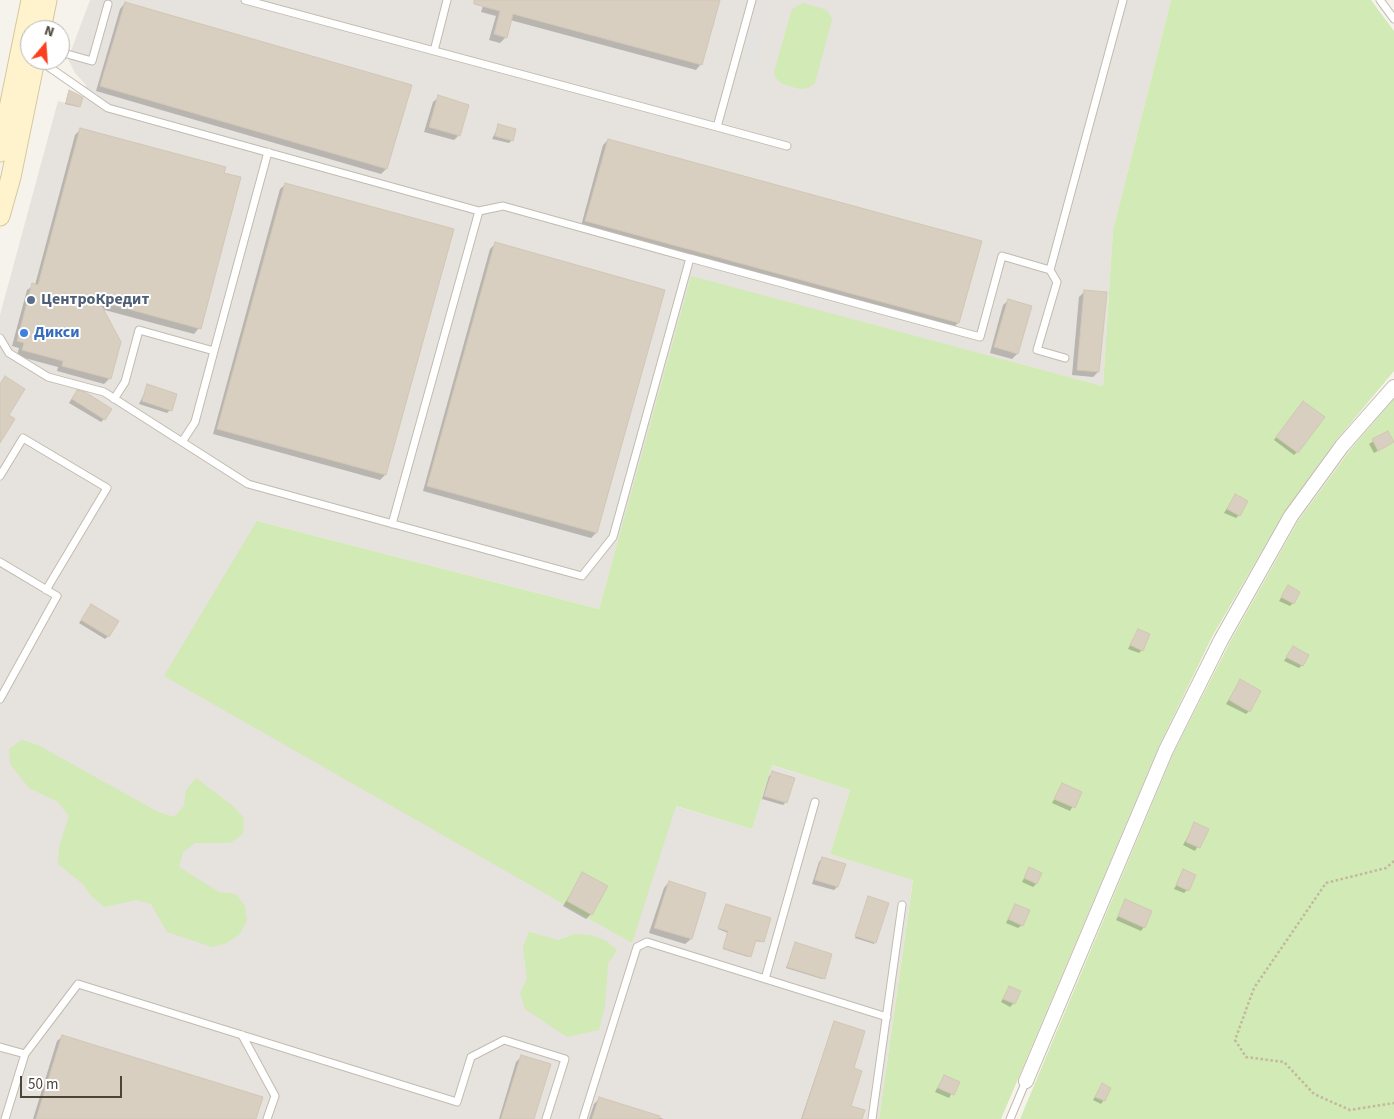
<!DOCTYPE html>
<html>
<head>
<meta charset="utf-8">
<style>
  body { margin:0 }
  #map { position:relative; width:1394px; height:1119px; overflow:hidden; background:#f6f3ec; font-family:"Source Sans 3",sans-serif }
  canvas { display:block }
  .north { position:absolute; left:20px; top:20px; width:50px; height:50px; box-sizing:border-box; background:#fff; border:1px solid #b7b4b0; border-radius:50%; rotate:18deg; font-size:14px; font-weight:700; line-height:20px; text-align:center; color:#4b4439 }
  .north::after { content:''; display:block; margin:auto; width:18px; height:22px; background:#fc3f1d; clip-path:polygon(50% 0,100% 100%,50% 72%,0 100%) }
  .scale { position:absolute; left:20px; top:1076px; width:102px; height:22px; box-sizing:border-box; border:2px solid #4b4439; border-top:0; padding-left:6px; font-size:15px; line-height:18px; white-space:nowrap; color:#4b4439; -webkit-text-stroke:4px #fff; paint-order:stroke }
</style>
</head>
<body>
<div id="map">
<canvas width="1394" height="1119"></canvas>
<div class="north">N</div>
<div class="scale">50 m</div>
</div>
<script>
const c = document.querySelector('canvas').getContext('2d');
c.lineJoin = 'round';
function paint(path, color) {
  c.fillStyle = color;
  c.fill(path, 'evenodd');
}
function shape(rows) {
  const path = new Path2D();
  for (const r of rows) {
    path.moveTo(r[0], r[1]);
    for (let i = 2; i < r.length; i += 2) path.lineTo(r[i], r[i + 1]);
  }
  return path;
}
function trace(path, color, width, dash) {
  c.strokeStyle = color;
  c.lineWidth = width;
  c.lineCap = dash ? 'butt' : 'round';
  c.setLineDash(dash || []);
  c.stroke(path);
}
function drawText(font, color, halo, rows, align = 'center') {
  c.font = font + ' "Source Sans 3",sans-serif';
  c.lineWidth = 4;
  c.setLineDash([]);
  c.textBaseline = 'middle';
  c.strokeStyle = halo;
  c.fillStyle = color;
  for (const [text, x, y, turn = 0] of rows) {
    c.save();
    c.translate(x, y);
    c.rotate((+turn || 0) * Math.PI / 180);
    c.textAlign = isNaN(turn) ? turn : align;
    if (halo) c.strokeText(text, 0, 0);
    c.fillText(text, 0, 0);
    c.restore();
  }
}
paint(shape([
  [90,0,1171,0,1113,230,1103,386,691,277,599,609,257,521,631,943,675,806,752,829,771,765,850,790,830,854,913,879,879,1119,0,1119,0,315,58,101,80,107,86,85,75,73,68,59]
]), '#e6e2dd');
paint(shape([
  [1171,0,1371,0,1394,31,1394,371,1334,443,1284,513,1213,635,1159,746,1001,1119,879,1119,913,880,830,854,850,790,772,765,752,829,676,806,632,943,164,676,257,521,599,609,691,276,1103,386,1113,230],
  [803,3,824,9,829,13,832,20,815,83,808,88,800,89,782,84,776,78,774,72,792,9],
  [1394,399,1394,1119,1020,1119,1174,752,1230,642,1298,521,1350,450],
  [22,740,38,745,158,812,174,817,184,806,186,790,196,778,233,806,244,818,243,834,230,843,195,843,183,852,179,867,219,892,236,894,245,906,247,920,240,934,227,943,212,947,167,932,151,904,136,900,105,907,92,897,83,884,58,864,59,847,69,816,58,802,29,788,10,764,9,749],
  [529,932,559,940,574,934,590,935,605,940,617,950,608,964,605,1005,599,1030,567,1037,525,1009,520,993,527,979,523,947]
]), '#d2eab5');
paint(shape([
  [757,0,773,0,753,73,738,69]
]), '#e5e3e0');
paint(shape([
  [485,0,718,0,701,64,696,70,510,20,506,37,500,43,489,40,496,16,481,12],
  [125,3,386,169,381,174,96,91,120,9],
  [68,93,79,106,78,107,65,104],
  [439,97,459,135,454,140,424,132,433,102],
  [499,125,512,140,509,143,492,139],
  [81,129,199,328,194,334,101,309,110,378,104,384,57,371,58,367,17,356,19,348,12,346,27,290,35,285,75,135],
  [608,140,958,323,953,328,581,226,603,145],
  [286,184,453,230,385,475,380,480,213,434,280,189],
  [495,244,596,533,591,538,423,491,490,249],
  [1085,291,1098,372,1093,377,1072,375,1079,297],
  [1009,300,1017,354,1012,359,990,353,1003,305],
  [148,386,170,410,167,413,139,404],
  [74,395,104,419,101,422,69,403],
  [1300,406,1297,452,1294,455,1274,440],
  [1388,432,1393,442,1374,453,1369,444],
  [1235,496,1239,515,1236,518,1224,513],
  [1288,587,1293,603,1290,606,1279,601],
  [91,606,108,636,105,639,79,623],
  [1138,630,1142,650,1139,653,1128,649],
  [1293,647,1302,665,1299,668,1284,661],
  [1240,681,1249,711,1246,714,1226,704],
  [772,773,786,802,783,805,762,799,769,776],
  [1062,785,1080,793,1070,811,1052,803],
  [1195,824,1207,829,1195,851,1183,845],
  [822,858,844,865,837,887,834,890,812,884,819,862],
  [1029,869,1036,884,1033,887,1022,882],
  [1184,871,1187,890,1184,893,1174,889],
  [583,874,591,914,586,919,563,906],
  [669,882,705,894,691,939,685,944,649,933,664,888],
  [868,898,875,942,874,944,855,938],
  [1126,901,1144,927,1141,931,1116,920],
  [726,905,770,919,763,942,754,941,748,957,723,949,728,933,718,929],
  [1015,905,1022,925,1018,928,1006,923],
  [795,944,824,978,822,979,786,968],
  [1009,987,1014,1003,1010,1007,1001,1002],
  [834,1022,852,1069,850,1107,860,1119,801,1119],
  [63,1036,255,1119,33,1119,57,1041],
  [522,1056,532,1119,499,1119,516,1062],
  [944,1076,958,1082,949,1098,935,1092],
  [1102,1085,1104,1100,1101,1104,1093,1100],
  [599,1099,664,1119,589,1119,594,1104]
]), '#0003');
const building = shape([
  [474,0,720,0,702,65,513,14,507,38,494,34,500,11,474,4,474,0],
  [125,2,412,85,387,169,100,86,125,2],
  [69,90,83,97,80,107,66,103,69,90],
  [438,95,469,105,460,136,429,127,438,95],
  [498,124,516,129,513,141,495,136,498,124],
  [80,128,226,167,224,173,241,177,201,329,99,301,121,342,111,379,62,366,63,361,22,350,24,343,17,341,32,283,38,285,80,128],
  [608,139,982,241,959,323,585,221,608,139],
  [285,183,454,229,386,475,217,429,285,183],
  [495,242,665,290,597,533,427,486,495,242],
  [1084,290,1107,292,1099,372,1077,370,1084,290],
  [1008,299,1032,306,1018,354,994,347,1008,299],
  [5,376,25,389,9,415,15,419,0,443,0,384,5,376],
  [147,384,177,394,172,411,142,401,147,384],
  [77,390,85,392,112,409,105,420,72,399,77,390],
  [1303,401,1325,417,1298,453,1276,437,1303,401],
  [1388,431,1394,442,1378,451,1372,439,1388,431],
  [1235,494,1248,501,1240,516,1227,509,1235,494],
  [1288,585,1300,592,1294,604,1281,597,1288,585],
  [91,604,119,621,109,637,81,620,91,604],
  [1138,629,1150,634,1143,651,1130,645,1138,629],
  [1293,646,1309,655,1303,666,1286,657,1293,646],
  [1240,679,1261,691,1250,712,1229,700,1240,679],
  [772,771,795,778,787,803,764,796,772,771],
  [1062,783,1082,792,1075,808,1054,799,1062,783],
  [1194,822,1209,829,1200,848,1186,842,1194,822],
  [822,857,846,864,838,887,815,880,822,857],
  [1029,867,1042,873,1037,884,1024,878,1029,867],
  [1183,869,1196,875,1189,891,1176,885,1183,869],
  [582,872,608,886,592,915,567,901,582,872],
  [669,881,706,893,692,939,654,928,669,881],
  [868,896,889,903,876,943,855,936,868,896],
  [1125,899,1152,911,1145,928,1118,916,1125,899],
  [726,904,771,918,764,942,756,940,751,957,723,948,728,931,718,928,726,904],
  [1015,904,1030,910,1023,926,1008,919,1015,904],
  [795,942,832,954,825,979,787,967,795,942],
  [1009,986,1021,991,1015,1004,1003,999,1009,986],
  [834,1021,865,1031,854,1068,862,1071,851,1106,865,1110,862,1119,802,1119,834,1021],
  [62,1035,263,1097,256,1119,36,1119,62,1035],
  [521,1055,551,1064,534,1119,501,1119,521,1055],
  [944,1075,960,1082,954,1095,938,1088,944,1075],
  [1102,1083,1111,1088,1105,1101,1095,1097,1102,1083],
  [599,1097,660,1116,659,1119,592,1119,599,1097]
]);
paint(building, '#d8cfc1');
trace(building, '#d3c7b4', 1);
const service = shape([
  [245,0,717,127,752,0],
  [1380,0,1394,19],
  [434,51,447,0],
  [60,52,92,61,108,4],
  [46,65,52,60],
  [717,127,787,146],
  [690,258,980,337,1002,256,1050,270,1123,0],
  [1050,270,1057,282,1037,350,1065,358],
  [0,338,9,353,48,377,104,392,248,484,582,576,613,537,690,258,503,206,479,211,108,108,46,65,36,63],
  [114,399,125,382,139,330,214,351,268,152],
  [182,442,195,422,214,351],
  [0,476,23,438,107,488,46,590],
  [392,524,479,211],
  [0,562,57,596,0,699],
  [765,979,815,802],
  [242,1035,275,1096,267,1119],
  [0,1047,25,1054],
  [5,1119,25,1054,78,984,457,1102,471,1057,504,1040,565,1059,546,1119],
  [583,1119,637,947,647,942,887,1017],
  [872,1119,902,905],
  [1010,1119,1023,1088]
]);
const minor = shape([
  [1026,1081,1166,750,1221,640,1291,516,1342,446,1394,387]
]);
const secondary = shape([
  [41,30,47,0],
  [0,152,31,0],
  [0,216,11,177,35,60]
]);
trace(service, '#c2bbae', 9);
trace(minor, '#c2bbae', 16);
trace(secondary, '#d6c79b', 21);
trace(shape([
  [1394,861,1386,868,1326,883,1254,988,1235,1040,1246,1057,1284,1062,1314,1094,1350,1110,1394,1103]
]), '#c4b79f', 2.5, [2.5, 2.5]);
trace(service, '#fff', 7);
trace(minor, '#fff', 14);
trace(secondary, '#fff3cd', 19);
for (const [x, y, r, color] of [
  [31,300,5,"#5c6f8a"],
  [24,333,5,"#3f7fe0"]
]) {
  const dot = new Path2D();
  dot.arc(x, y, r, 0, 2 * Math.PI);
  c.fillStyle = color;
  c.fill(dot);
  trace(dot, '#fff', 2);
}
drawText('bold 16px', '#4e5e75', '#fff', [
  ["ЦентроКредит",41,300]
], 'left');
drawText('bold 16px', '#366cbe', '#fff', [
  ["Дикси",34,333]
], 'left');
</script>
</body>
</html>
